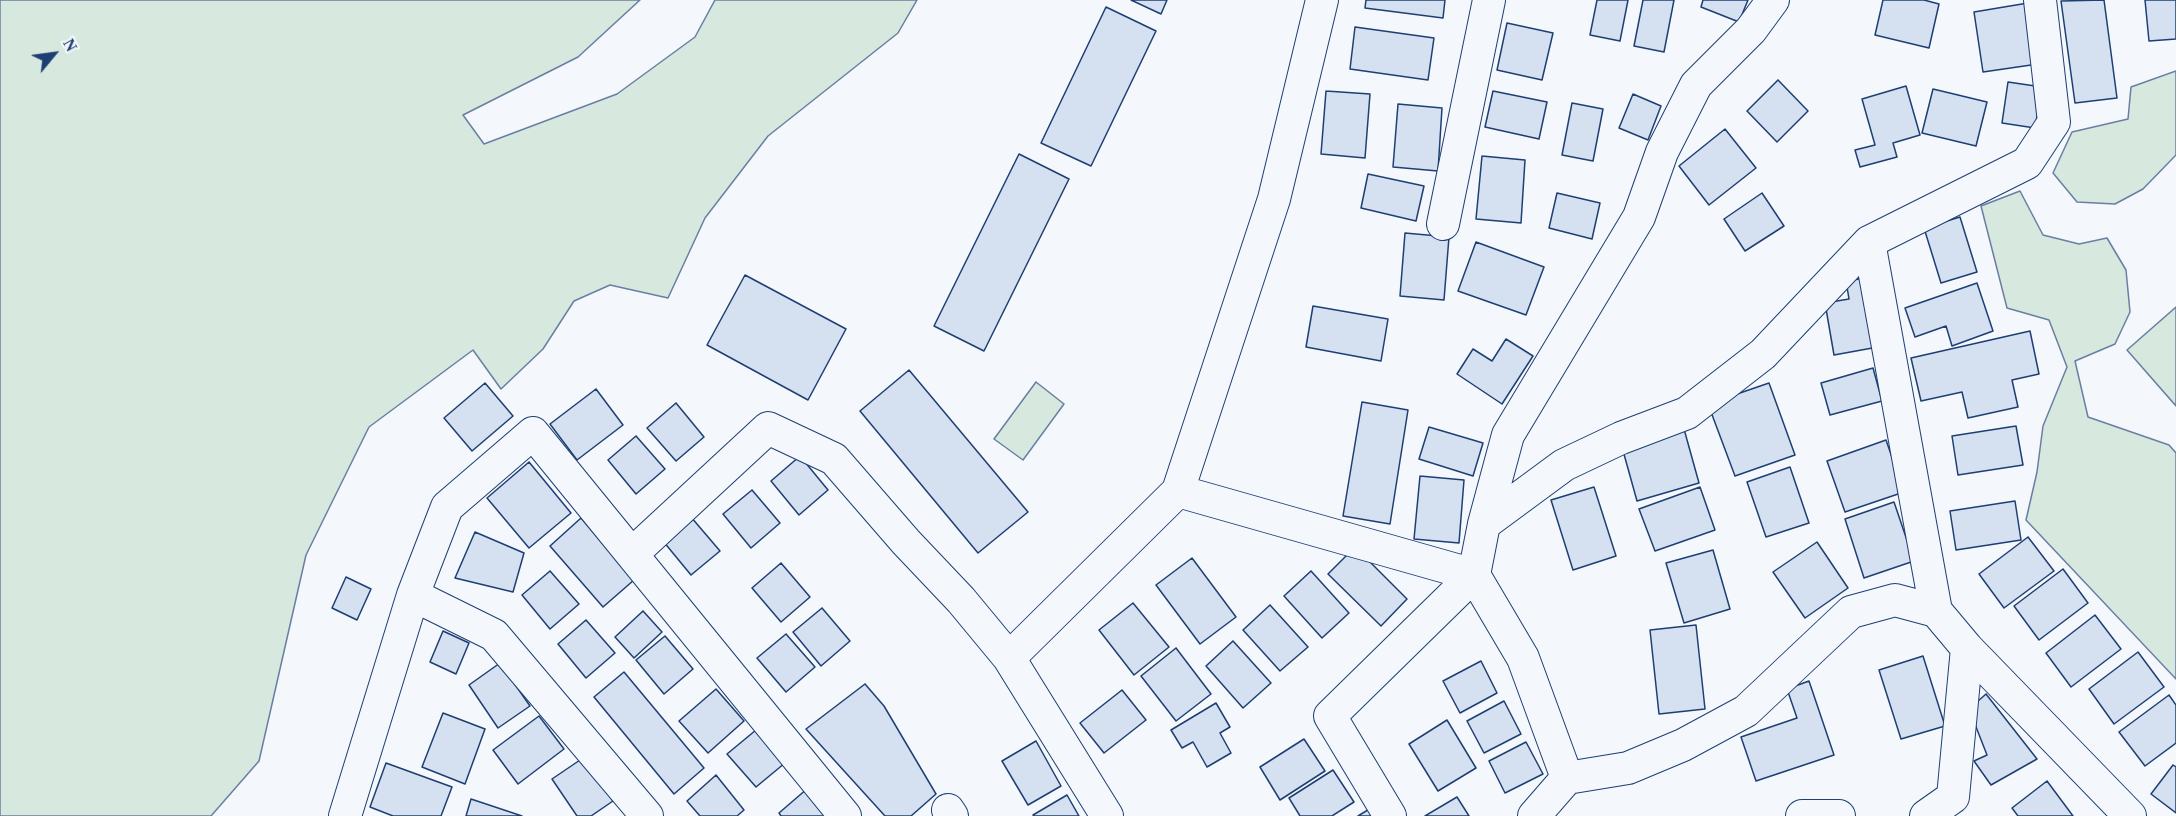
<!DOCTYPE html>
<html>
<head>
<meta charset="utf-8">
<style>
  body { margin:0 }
  #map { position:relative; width:2176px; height:816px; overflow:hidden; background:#f4f7fb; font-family:Georgia,serif }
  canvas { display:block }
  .north { position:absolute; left:24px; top:24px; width:60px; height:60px; -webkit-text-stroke:4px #f4f7fb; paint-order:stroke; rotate:61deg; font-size:16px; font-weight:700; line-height:24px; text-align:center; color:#1d3f73 }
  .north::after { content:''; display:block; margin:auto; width:21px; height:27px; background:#1d3f73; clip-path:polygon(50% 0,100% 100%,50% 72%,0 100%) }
</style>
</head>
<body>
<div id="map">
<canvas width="2176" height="816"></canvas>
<div class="north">N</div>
</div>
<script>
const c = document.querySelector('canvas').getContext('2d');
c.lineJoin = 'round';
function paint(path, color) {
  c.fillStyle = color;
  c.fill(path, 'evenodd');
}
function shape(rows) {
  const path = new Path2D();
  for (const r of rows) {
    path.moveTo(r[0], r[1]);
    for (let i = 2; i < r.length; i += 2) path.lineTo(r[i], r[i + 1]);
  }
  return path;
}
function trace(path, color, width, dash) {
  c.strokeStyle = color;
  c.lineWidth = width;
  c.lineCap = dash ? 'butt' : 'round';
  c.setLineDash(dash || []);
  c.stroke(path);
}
const green = shape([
  [0,0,640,0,578,57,463,115,484,144,617,94,695,37,715,0,917,0,898,33,768,136,705,218,668,298,610,285,574,301,543,349,501,389,473,350,369,427,306,555,259,761,211,816,0,816,0,0],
  [2176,71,2176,155,2143,189,2115,204,2077,202,2053,173,2072,132,2128,119,2131,87,2176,71],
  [2020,191,2043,235,2079,244,2107,238,2126,270,2130,312,2115,344,2075,361,2088,417,2169,445,2176,453,2176,679,2026,520,2037,472,2043,426,2067,367,2049,320,2007,308,1981,206,2020,191],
  [2176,307,2176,406,2127,350,2176,307],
  [1036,382,1064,404,1023,460,994,439,1036,382]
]);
paint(green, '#d7e8df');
trace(green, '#687fa3', 1.5);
const building = shape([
  [1131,0,1167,0,1161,14,1131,0],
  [1366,0,1445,0,1443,18,1365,8,1366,0],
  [1597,0,1628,0,1620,41,1590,35,1597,0],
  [1643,0,1674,0,1664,52,1634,46,1643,0],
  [1703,0,1748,0,1739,22,1701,7,1703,0],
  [1883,0,1924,0,1939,4,1929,48,1875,35,1883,0],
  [2104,0,2117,98,2075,103,2061,1,2104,0],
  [2145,0,2176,0,2176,39,2149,41,2145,0],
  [2028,3,2038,64,1983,72,1974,12,2028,3],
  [1106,7,1156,31,1091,166,1041,143,1106,7],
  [1507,23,1553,33,1542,80,1497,70,1507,23],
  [1355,27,1434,38,1428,80,1350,69,1355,27],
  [1778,80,1808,111,1777,142,1747,111,1778,80],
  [2008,82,2042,87,2035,128,2002,123,2008,82],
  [1906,86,1920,135,1893,143,1897,157,1860,167,1855,150,1875,145,1862,99,1906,86],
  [1933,89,1987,102,1976,146,1922,133,1933,89],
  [1326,91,1370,94,1365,158,1321,154,1326,91],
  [1493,91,1547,102,1539,139,1485,127,1493,91],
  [1633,94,1661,106,1648,140,1619,128,1633,94],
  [1572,103,1603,109,1593,161,1562,155,1572,103],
  [1398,104,1442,108,1438,171,1393,167,1398,104],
  [1725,129,1756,168,1709,205,1679,166,1725,129],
  [1019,154,1069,179,984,351,934,326,1019,154],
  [1482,156,1525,160,1521,223,1476,219,1482,156],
  [1368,174,1424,186,1416,221,1361,208,1368,174],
  [1557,193,1600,203,1592,239,1549,228,1557,193],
  [1762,193,1784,226,1745,251,1724,219,1762,193],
  [1960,217,1977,272,1941,283,1924,228,1960,217],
  [1405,233,1449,237,1444,300,1400,296,1405,233],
  [1476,242,1544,267,1526,315,1458,291,1476,242],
  [745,275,846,329,808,400,707,345,745,275],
  [1866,278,1878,347,1834,355,1825,303,1849,299,1846,281,1866,278],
  [1977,283,1993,331,1952,346,1946,326,1915,337,1905,308,1977,283],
  [1313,306,1388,319,1381,361,1306,347,1313,306],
  [2030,331,2039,374,2012,380,2018,407,1968,418,1962,392,1921,401,1911,358,2030,331],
  [1506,339,1533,356,1502,404,1457,374,1473,349,1492,361,1506,339],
  [1873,368,1882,401,1830,415,1821,383,1873,368],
  [909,370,1028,512,978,553,860,411,909,370],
  [485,383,513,416,472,451,444,418,485,383],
  [1769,383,1795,455,1735,476,1708,404,1769,383],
  [596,389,623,425,577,460,550,424,596,389],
  [1362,402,1408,410,1390,524,1343,516,1362,402],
  [676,403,704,437,676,461,647,428,676,403],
  [2016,426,2023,465,1958,475,1952,436,2016,426],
  [1429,427,1483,443,1473,476,1419,459,1429,427],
  [1684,429,1699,483,1637,501,1622,447,1684,429],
  [636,436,665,469,636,494,608,460,636,436],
  [1886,440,1904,492,1845,512,1827,461,1886,440],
  [800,456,828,490,799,515,771,481,800,456],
  [529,462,571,513,529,548,487,498,529,462],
  [1790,467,1809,523,1766,537,1747,482,1790,467],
  [1420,476,1464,480,1459,543,1414,539,1420,476],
  [1594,487,1616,556,1573,570,1551,500,1594,487],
  [1700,487,1715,530,1655,551,1639,509,1700,487],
  [752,490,780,523,751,548,723,514,752,490],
  [2015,501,2021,540,1956,550,1950,511,2015,501],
  [1894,502,1914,561,1864,578,1845,519,1894,502],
  [691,517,720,551,691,575,663,541,691,517],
  [581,518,634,580,603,607,550,546,581,518],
  [475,532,524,553,513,592,455,578,475,532],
  [2028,537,2054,571,2004,608,1979,574,2028,537],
  [1817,542,1848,588,1805,618,1773,572,1817,542],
  [1355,547,1407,599,1381,626,1328,574,1355,547],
  [1713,550,1730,609,1684,623,1666,563,1713,550],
  [1192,558,1236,617,1200,644,1156,585,1192,558],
  [781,563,810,597,781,622,752,588,781,563],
  [2063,569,2088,603,2039,640,2014,606,2063,569],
  [550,571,579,604,550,629,522,595,550,571],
  [1311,571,1349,613,1322,638,1284,596,1311,571],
  [346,577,371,589,357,620,332,608,346,577],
  [1133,603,1169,647,1134,675,1099,630,1133,603],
  [1270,605,1308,647,1280,671,1243,630,1270,605],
  [822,608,850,641,821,666,793,632,822,608],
  [643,611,662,632,634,658,615,637,643,611],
  [2095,615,2121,649,2071,687,2046,653,2095,615],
  [586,620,615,653,586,678,558,644,586,620],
  [1696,625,1705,709,1659,714,1650,630,1696,625],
  [443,631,469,643,456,674,430,662,443,631],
  [786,634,815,667,786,692,757,658,786,634],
  [665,636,693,669,664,694,636,660,665,636],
  [1233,641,1271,683,1243,708,1206,666,1233,641],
  [1176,648,1211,694,1176,721,1141,676,1176,648],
  [2138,652,2164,687,2114,724,2089,689,2138,652],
  [1923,656,1945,726,1901,739,1879,670,1923,656],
  [1481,661,1497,693,1460,713,1443,681,1481,661],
  [500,663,530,706,498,728,469,685,500,663],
  [624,672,704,768,674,794,594,697,624,672],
  [1809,681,1834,755,1756,781,1741,737,1797,718,1787,689,1809,681],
  [865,684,884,706,936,794,911,816,885,816,806,729,865,684],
  [716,689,744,721,708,753,679,721,716,689],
  [1122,690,1146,720,1104,753,1080,723,1122,690],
  [1986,694,2037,759,1991,785,1974,761,1987,755,1969,709,1986,694],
  [2169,695,2176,705,2176,743,2145,766,2119,732,2169,695],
  [1504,701,1521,734,1484,753,1467,721,1504,701],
  [1216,703,1230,727,1220,733,1231,753,1207,767,1193,742,1182,748,1171,730,1216,703],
  [443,713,485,729,465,784,422,767,443,713],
  [539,716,564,749,518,784,493,750,539,716],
  [1447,720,1476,768,1438,791,1409,744,1447,720],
  [756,730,785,763,756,787,727,754,756,730],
  [1304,739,1325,771,1280,800,1260,767,1304,739],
  [1036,741,1061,786,1028,805,1002,761,1036,741],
  [1526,742,1543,774,1505,793,1489,761,1526,742],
  [583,758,613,801,591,816,577,816,552,779,583,758],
  [386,763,452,787,441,816,393,816,370,807,386,763],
  [2173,765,2176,767,2176,813,2151,794,2173,765],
  [1333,770,1354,802,1332,816,1300,816,1289,798,1333,770],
  [716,775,744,810,737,816,700,816,687,801,716,775],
  [2047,781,2073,816,2018,816,2012,808,2047,781],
  [808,788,831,816,781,816,779,813,808,788],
  [1067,795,1079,816,1034,816,1033,815,1067,795],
  [1457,797,1469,816,1425,816,1457,797],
  [471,799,522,816,466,816,471,799],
  [1376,805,1383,816,1358,816,1376,805]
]);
paint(building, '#d5e0f0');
trace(building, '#1d3f73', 1.5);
const street = shape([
  [1443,224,1489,0],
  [1869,242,1936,611],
  [1178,491,1474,575,1523,658,1567,778,1534,816],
  [1484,524,1564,465,1621,438,1687,413,1763,354,1869,242,2027,163,2054,122,2040,0],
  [632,554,768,428,834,459,906,542,961,600,1009,658,1107,816],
  [413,595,494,635,647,816],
  [1009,658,1178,491,1274,199,1322,0],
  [1567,778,1628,768,1683,745,1746,711,1851,612,1895,600,1936,611,1967,648,2130,816],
  [948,810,952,816],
  [345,816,413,595,447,507,533,433,845,816],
  [1390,816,1330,716,1474,575,1484,524,1508,435,1639,217,1662,152,1696,85,1751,30,1773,0],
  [1802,816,1839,816],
  [1926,816,1953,797,1967,648]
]);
trace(street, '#1d3f73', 34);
trace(street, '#f4f7fb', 32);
</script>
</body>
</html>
